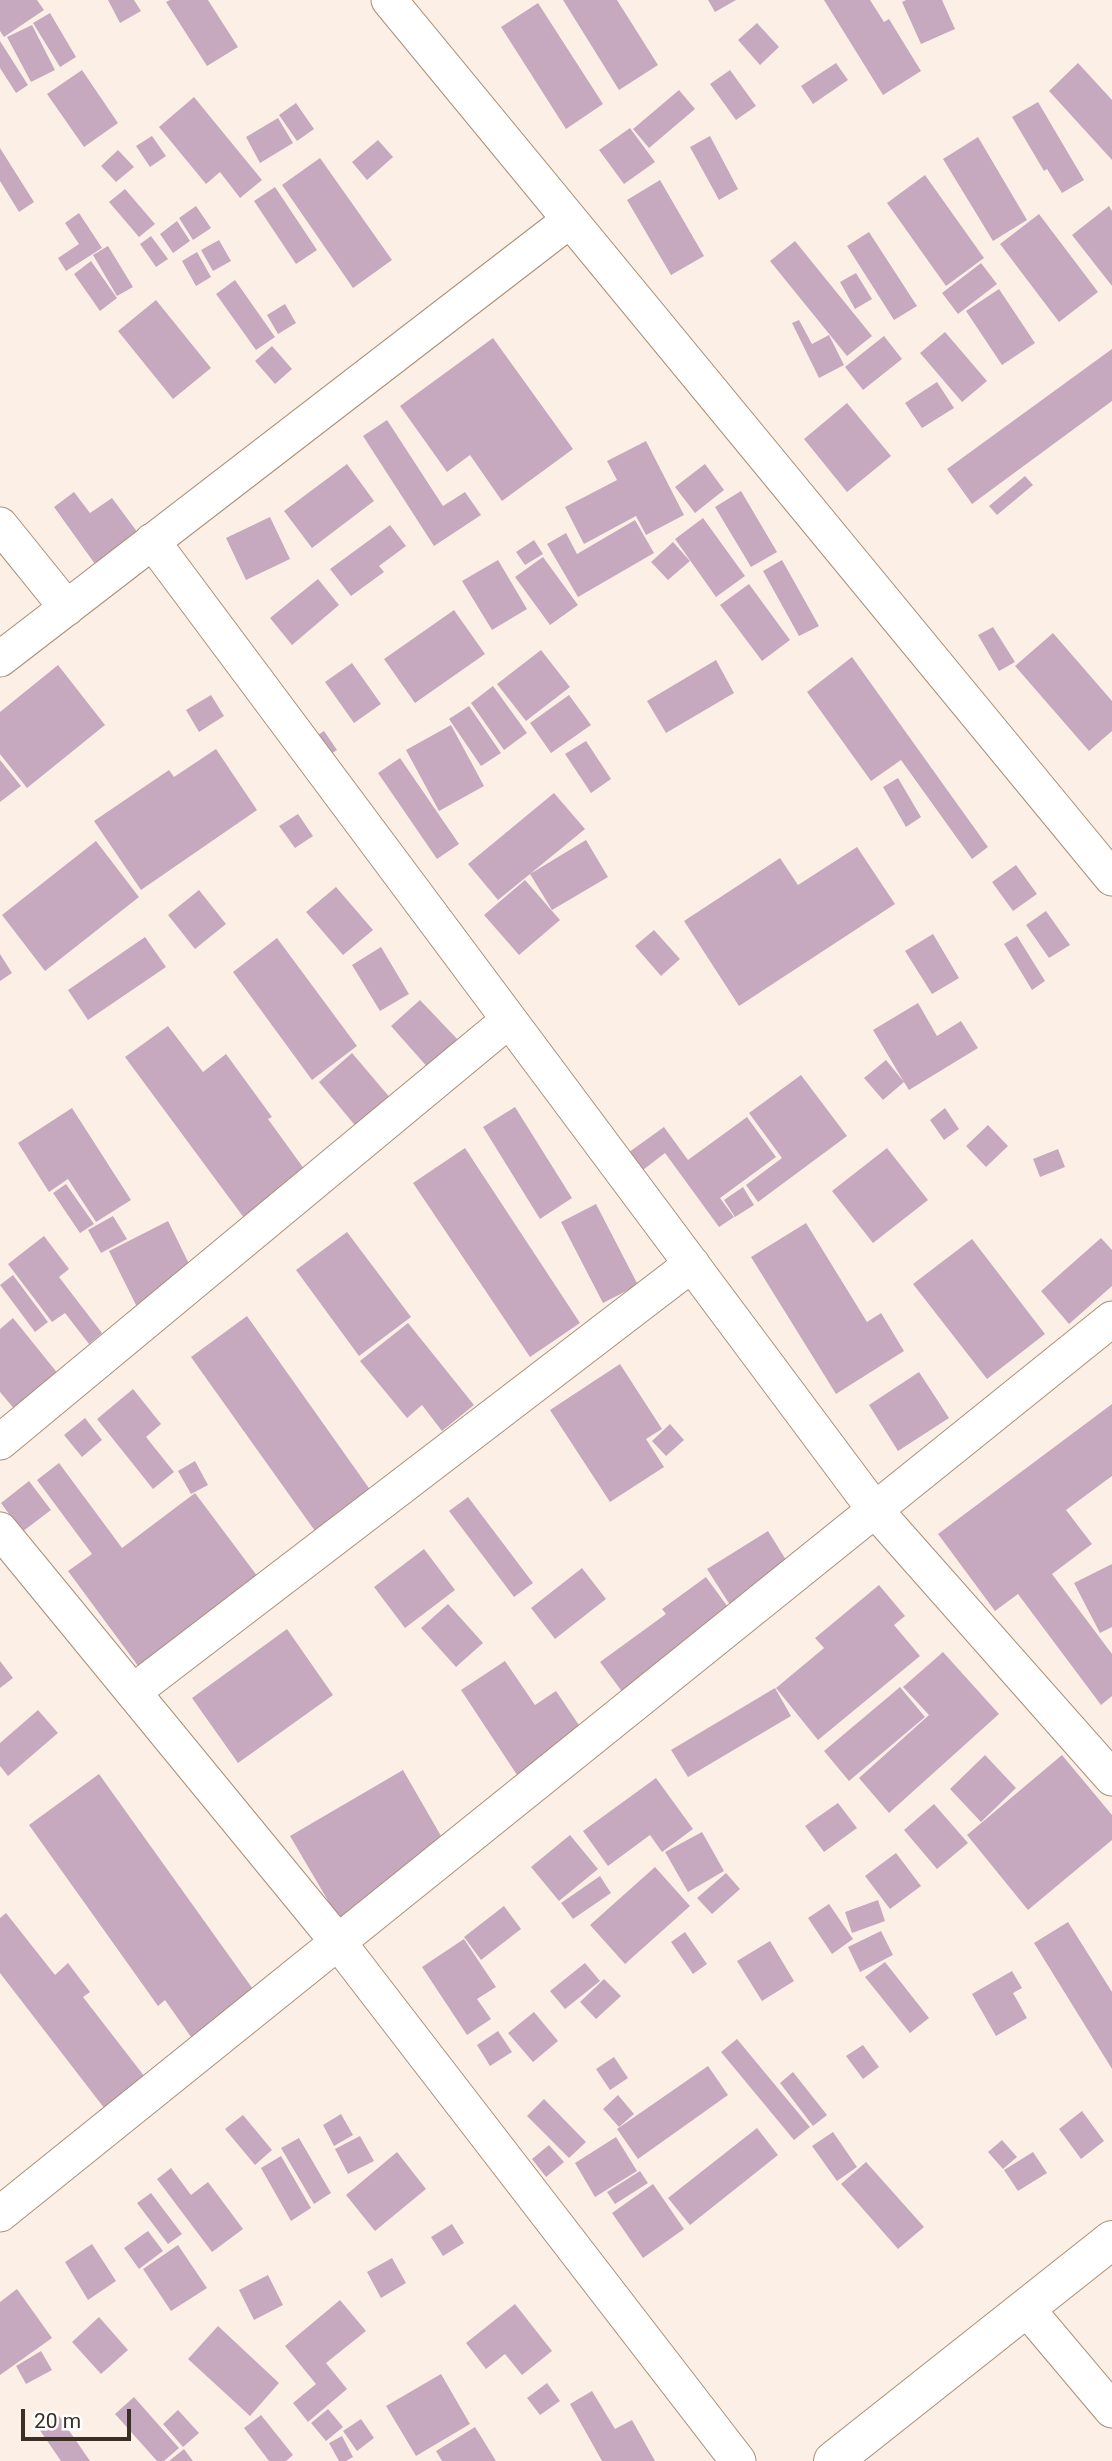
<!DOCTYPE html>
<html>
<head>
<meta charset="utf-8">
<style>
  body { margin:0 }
  #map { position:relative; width:1112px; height:2461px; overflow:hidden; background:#fcf0e6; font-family:Roboto,sans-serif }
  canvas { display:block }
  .scale { position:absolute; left:21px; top:2409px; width:110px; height:32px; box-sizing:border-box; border:4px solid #3a2e25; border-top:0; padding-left:9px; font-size:21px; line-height:24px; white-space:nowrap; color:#3a2e25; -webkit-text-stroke:5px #fff; paint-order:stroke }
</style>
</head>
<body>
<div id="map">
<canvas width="1112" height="2461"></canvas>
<div class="scale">20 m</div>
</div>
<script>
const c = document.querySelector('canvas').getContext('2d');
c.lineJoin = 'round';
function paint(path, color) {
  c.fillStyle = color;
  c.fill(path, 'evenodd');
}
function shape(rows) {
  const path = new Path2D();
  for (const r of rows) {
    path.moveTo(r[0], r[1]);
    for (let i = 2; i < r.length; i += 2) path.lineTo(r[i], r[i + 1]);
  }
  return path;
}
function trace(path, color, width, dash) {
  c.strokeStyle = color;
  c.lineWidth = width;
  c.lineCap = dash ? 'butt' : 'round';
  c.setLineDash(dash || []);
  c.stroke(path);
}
paint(shape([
  [0,0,37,0,44,10,4,37,0,31],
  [108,0,134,0,141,11,120,23],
  [170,0,208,0,238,47,207,66,166,2],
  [563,0,617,0,658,65,619,90],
  [708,0,736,0,715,12],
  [824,0,870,0,884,22,889,19,921,71,883,95],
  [906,0,942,0,955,29,921,44,902,2],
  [538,3,603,104,566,129,501,27],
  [50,13,76,57,60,67,33,23],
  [757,23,779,47,760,65,738,40],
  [32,25,55,70,31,82,7,37],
  [0,41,28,85,16,93,0,68],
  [836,63,848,80,813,104,801,86],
  [1078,63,1112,100,1112,160,1049,91],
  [82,70,118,123,84,147,47,94],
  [730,70,756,106,736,120,710,84],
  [679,90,695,109,649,148,633,129],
  [194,97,262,180,240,198,220,172,206,184,159,127],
  [1038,102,1084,180,1062,193,1047,169,1044,171,1012,117],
  [296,103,314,129,297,141,279,115],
  [278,118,293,143,260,163,246,137],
  [630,128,655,162,624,184,599,150],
  [152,136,166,156,150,167,136,146],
  [710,136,738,189,719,200,690,147],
  [978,137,1027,220,993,241,943,159],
  [378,140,393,157,367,180,352,162],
  [0,148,34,202,19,212,0,181],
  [118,150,134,167,116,182,101,166],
  [320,158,392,260,353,288,282,185],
  [925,175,984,258,946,286,887,203],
  [660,180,704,256,671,275,627,200],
  [275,187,317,250,296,264,254,201],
  [125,189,155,224,139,237,109,202],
  [196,206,211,228,193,240,179,218],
  [1109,206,1112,211,1112,286,1072,235],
  [79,213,102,248,66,271,58,258,79,244,65,223],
  [1039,214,1098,292,1059,322,1000,244],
  [177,221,190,241,173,253,160,234],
  [869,232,917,306,894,320,847,246],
  [151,236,168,259,156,267,140,244],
  [219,240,231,261,213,271,201,250],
  [795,241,872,336,847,356,770,261],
  [108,246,133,287,117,296,93,255],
  [197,252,211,277,196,286,182,261],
  [91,261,117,298,100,311,74,274],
  [981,263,997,284,958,314,942,293],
  [856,273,872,299,855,309,840,282],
  [235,280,275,337,256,350,216,294],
  [999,289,1035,343,1002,365,966,311],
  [156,300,211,368,173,399,118,331],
  [285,304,296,323,278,334,267,315],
  [799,320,812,344,829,335,844,365,819,378,792,323],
  [945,332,987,381,962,402,920,353],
  [884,336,902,359,863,390,845,367],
  [493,338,573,449,502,501,470,455,447,472,400,406],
  [272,346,292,369,275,384,255,361],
  [1112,349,1112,401,972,504,947,469],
  [937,382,954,408,922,428,905,403],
  [847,403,891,456,847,492,804,439],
  [387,420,443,506,465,492,481,515,434,546,363,436],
  [646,441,684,515,646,535,636,516,584,544,565,507,617,480,607,461],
  [347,464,374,501,312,548,284,511],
  [705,464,724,490,695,513,675,487],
  [1025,476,1033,485,997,515,989,506],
  [741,491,777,552,751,567,715,507],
  [74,492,90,513,112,498,138,533,95,564,54,507],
  [270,517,290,559,246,580,226,538],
  [703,518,745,576,716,597,675,539],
  [635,520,654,553,578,597,547,544,566,533,577,554],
  [390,525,406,546,379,566,384,572,351,596,330,569],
  [534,540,543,554,525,565,516,552],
  [673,542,690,561,668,580,651,562],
  [543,557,578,605,550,625,515,577],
  [498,560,527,609,492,630,462,581],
  [782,560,819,626,799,636,763,571],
  [318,579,339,605,292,645,270,618],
  [749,584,790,640,762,661,720,605],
  [454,610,485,654,415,703,384,659],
  [993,627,1015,662,999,671,978,635],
  [1053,633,1112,701,1112,731,1089,751,1015,666],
  [541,650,570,687,526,721,497,684],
  [852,657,988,847,972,859,901,760,871,781,807,692],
  [716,660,734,693,666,733,647,701],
  [352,663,381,704,354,723,325,682],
  [58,665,105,725,27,788,0,754,0,712],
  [493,686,527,733,504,750,471,703],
  [211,695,224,716,199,732,186,710],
  [569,695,591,725,551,753,530,723],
  [469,706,501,753,481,766,449,719],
  [451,725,484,786,439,811,406,750],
  [324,731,337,750,303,772,290,753],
  [586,741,611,779,591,793,565,754],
  [216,749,257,810,141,890,94,821,169,770,174,777],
  [400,758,459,844,437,859,378,773],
  [0,760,21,786,0,802],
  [898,778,921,817,906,827,883,787],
  [554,793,585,829,530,874,586,840,608,877,552,910,530,874,498,900,468,864],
  [298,814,313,836,295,848,279,826],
  [96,841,139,897,45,971,2,915],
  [857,847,895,904,739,1006,684,921,780,858,798,885],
  [1016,865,1037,894,1013,911,992,882],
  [525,880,560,920,519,955,484,915],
  [336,887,373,930,343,955,306,912],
  [199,890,226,924,195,949,168,915],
  [1046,911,1070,945,1049,958,1026,925],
  [654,930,680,959,661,976,635,946],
  [933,934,959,978,932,994,905,951],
  [1017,936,1045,981,1032,990,1004,944],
  [145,937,166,967,88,1020,68,990],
  [277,938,357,1046,312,1080,233,972],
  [381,947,409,994,380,1011,352,965],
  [0,954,12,973,0,981],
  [420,1000,460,1042,430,1070,391,1026],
  [918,1003,937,1036,961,1021,978,1048,909,1090,904,1082,883,1100,864,1078,886,1060,904,1082,873,1030],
  [168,1026,203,1072,226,1054,272,1117,268,1119,315,1184,253,1230,125,1057],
  [352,1053,392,1100,358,1129,319,1082],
  [801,1075,847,1136,758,1202,746,1185,782,1158,749,1113],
  [515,1107,572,1198,540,1219,483,1127],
  [72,1108,131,1200,96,1222,68,1179,49,1192,18,1143],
  [945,1108,959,1129,944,1140,930,1120],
  [747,1117,776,1157,720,1198,734,1217,719,1227,665,1153,639,1173,625,1155,664,1127,688,1160],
  [988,1125,1008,1146,986,1167,966,1146],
  [465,1148,580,1323,530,1357,413,1183],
  [887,1148,928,1200,873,1243,832,1191],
  [1058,1149,1065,1167,1040,1177,1033,1159],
  [66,1184,94,1224,80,1233,53,1193],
  [743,1187,754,1205,735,1217,724,1200],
  [596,1204,638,1285,603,1303,561,1222],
  [113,1216,127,1239,101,1253,88,1230],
  [168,1221,196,1278,137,1307,109,1251],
  [806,1223,867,1322,881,1313,904,1351,836,1394,751,1257],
  [347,1232,411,1317,359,1356,296,1270],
  [44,1236,69,1269,59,1277,102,1333,89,1344,65,1313,52,1322,8,1264],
  [1101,1238,1112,1250,1112,1286,1069,1324,1041,1291],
  [972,1239,1045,1334,987,1379,913,1284],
  [13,1275,48,1322,35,1332,0,1285],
  [247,1316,371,1491,315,1531,191,1357],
  [13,1318,59,1375,16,1411,0,1392,0,1329],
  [408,1323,474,1405,442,1431,422,1405,407,1418,360,1361],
  [620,1364,662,1429,646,1439,664,1467,610,1502,550,1410],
  [919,1372,949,1418,898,1451,869,1405],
  [133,1389,161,1424,146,1437,174,1472,153,1489,97,1419],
  [1112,1404,1112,1476,1066,1510,1092,1544,1052,1574,1112,1654,1112,1696,1101,1705,1018,1594,995,1611,938,1534],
  [85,1418,102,1440,82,1457,64,1435],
  [670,1424,684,1440,666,1456,652,1441],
  [195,1461,208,1485,191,1494,178,1471],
  [59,1463,122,1548,195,1493,264,1585,144,1674,68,1571,92,1554,37,1480],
  [29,1481,51,1510,22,1532,1,1503],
  [468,1497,533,1583,514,1597,449,1511],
  [768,1531,791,1568,730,1605,707,1569],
  [424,1549,455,1590,405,1628,374,1587],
  [1112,1564,1112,1627,1100,1633,1074,1583],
  [582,1568,606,1599,555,1639,531,1608],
  [706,1577,741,1625,632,1705,600,1662,666,1614,662,1609],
  [879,1585,905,1616,894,1625,920,1656,818,1740,776,1688,824,1648,815,1638],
  [448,1604,483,1643,456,1667,421,1628],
  [287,1629,333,1695,238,1763,192,1698],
  [943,1652,999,1714,889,1813,859,1778,929,1715,903,1687],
  [0,1661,13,1678,0,1688],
  [505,1661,535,1705,556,1691,589,1740,523,1784,461,1690],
  [900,1687,925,1717,849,1781,824,1751],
  [775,1688,791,1716,688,1777,671,1750],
  [38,1710,58,1733,8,1776,0,1766,0,1743],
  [985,1755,1016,1788,981,1822,950,1789],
  [1062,1755,1112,1815,1112,1840,1028,1910,967,1835],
  [403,1770,452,1855,340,1921,290,1836],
  [99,1774,260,1999,196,2044,165,2000,158,2006,29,1825],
  [656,1778,693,1829,662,1852,650,1835,608,1866,583,1831],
  [838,1803,857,1828,824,1852,805,1826],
  [934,1804,968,1843,937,1869,904,1830],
  [702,1832,724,1871,688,1892,665,1852],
  [570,1835,598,1869,559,1901,531,1867],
  [896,1853,921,1886,890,1909,865,1876],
  [655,1867,690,1906,625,1964,590,1925],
  [726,1873,740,1889,712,1914,697,1898],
  [600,1876,611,1893,573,1919,561,1903],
  [878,1900,885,1921,852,1933,845,1912],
  [829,1904,853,1939,832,1954,808,1918],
  [504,1906,521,1929,481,1960,464,1937],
  [6,1913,55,1975,68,1963,90,1992,83,1997,148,2081,108,2113,0,1973,0,1918],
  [1068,1922,1112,1992,1112,2069,1034,1943],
  [881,1931,893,1955,860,1972,848,1947],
  [685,1932,707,1964,693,1974,671,1942],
  [464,1939,496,1987,477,1999,491,2019,467,2035,422,1967],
  [770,1941,794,1981,762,2001,737,1961],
  [885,1962,929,2018,910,2033,865,1977],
  [585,1963,600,1981,565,2009,550,1991],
  [1012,1971,1022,1988,1013,1993,1027,2018,996,2036,972,1994],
  [604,1979,621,1996,596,2019,580,2002],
  [534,2012,558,2041,533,2062,508,2033],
  [498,2031,512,2052,490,2066,477,2045],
  [737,2039,810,2127,794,2140,721,2052],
  [863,2045,879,2067,863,2079,846,2056],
  [614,2057,628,2078,610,2090,596,2069],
  [708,2066,728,2095,638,2159,617,2129],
  [793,2072,827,2115,813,2126,780,2083],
  [618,2095,634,2114,619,2127,603,2109],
  [544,2099,586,2142,569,2158,527,2116],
  [1082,2111,1104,2141,1081,2159,1059,2129],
  [341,2114,353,2135,334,2146,323,2125],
  [243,2115,272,2150,255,2165,225,2129],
  [757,2128,778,2155,690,2225,668,2198],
  [833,2132,857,2167,837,2181,812,2146],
  [360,2136,374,2161,348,2174,335,2149],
  [616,2137,637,2171,595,2197,575,2163],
  [299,2138,331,2193,314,2204,281,2148],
  [1002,2140,1017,2157,1003,2169,988,2152],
  [549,2145,564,2162,546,2177,532,2159],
  [397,2152,426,2189,375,2231,346,2195],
  [1033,2152,1047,2173,1018,2191,1004,2170],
  [281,2156,311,2208,291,2221,261,2168],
  [866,2162,924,2227,898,2249,841,2184],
  [171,2168,191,2195,208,2182,243,2229,212,2252,157,2179],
  [640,2171,648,2183,615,2204,607,2192],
  [653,2184,684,2229,643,2258,612,2213],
  [151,2193,182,2234,168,2244,137,2203],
  [452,2224,464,2243,443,2256,431,2237],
  [148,2231,163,2251,139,2269,124,2248],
  [92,2244,116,2281,88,2300,65,2262],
  [178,2245,207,2288,171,2311,143,2269],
  [392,2258,406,2283,381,2298,367,2272],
  [268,2275,283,2305,254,2320,239,2290],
  [17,2289,52,2338,0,2375,0,2302],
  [340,2300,366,2331,326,2363,347,2389,308,2422,293,2403,316,2384,285,2346],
  [515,2304,552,2351,522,2375,505,2354,486,2369,466,2343],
  [99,2317,128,2350,101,2374,72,2342],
  [218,2326,279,2383,250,2416,188,2359],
  [41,2351,52,2370,26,2384,16,2366],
  [441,2374,470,2424,416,2456,386,2406],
  [547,2383,560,2401,540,2415,527,2398],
  [592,2391,615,2429,632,2420,655,2461,602,2461,570,2404],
  [134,2397,179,2448,164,2461,157,2461,115,2414],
  [328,2409,343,2427,326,2441,311,2423],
  [178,2410,199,2433,183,2447,163,2424],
  [261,2415,293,2455,286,2461,269,2461,244,2428],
  [59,2416,90,2461,61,2461,39,2429],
  [361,2419,374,2438,357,2451,343,2431],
  [475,2427,496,2461,442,2461,436,2451],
  [342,2436,353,2457,346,2461,339,2461,329,2443],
  [184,2449,193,2461,169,2461]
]), '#c6a9bf');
const minor = shape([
  [389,0,1112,878],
  [0,525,67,608],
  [152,541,875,1510,1112,1778],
  [0,659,570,220],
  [0,1442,509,1020],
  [0,1530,338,1942,738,2461],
  [133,1692,692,1264],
  [0,2214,1112,1319],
  [1026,2308,1112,2410]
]);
const major = shape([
  [833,2461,1112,2240]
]);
trace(minor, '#aa8f78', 37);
trace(major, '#aa8f78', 40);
trace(minor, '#fff', 35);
trace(major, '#fff', 38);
</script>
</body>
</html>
